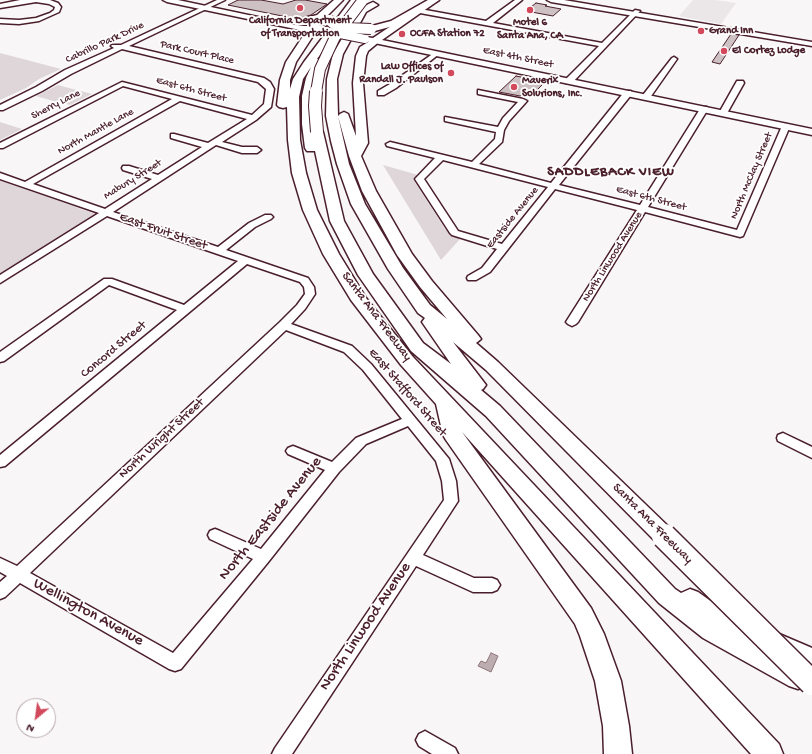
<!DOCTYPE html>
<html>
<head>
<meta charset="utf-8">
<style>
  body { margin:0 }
  #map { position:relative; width:812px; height:754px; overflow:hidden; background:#f8f6f7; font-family:"Gochi Hand",sans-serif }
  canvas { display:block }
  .north { position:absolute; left:16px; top:698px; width:40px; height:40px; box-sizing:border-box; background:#fff; border:1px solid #b7a5aa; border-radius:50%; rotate:209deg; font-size:11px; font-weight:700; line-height:16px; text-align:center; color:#4a1f2b }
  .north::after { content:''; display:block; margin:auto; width:14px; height:18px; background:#d1495b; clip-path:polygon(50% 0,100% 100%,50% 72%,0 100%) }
</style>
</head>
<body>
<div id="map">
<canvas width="812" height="754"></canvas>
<div class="north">N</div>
</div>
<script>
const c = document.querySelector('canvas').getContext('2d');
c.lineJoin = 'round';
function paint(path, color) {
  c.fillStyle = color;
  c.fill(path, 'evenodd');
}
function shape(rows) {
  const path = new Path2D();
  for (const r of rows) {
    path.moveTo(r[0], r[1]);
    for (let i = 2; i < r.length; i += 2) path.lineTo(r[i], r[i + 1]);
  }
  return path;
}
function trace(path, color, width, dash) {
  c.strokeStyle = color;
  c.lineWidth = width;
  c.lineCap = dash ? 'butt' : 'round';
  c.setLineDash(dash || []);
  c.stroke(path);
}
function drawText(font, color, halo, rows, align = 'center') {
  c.font = font + ' "Gochi Hand",sans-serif';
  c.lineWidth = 3.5;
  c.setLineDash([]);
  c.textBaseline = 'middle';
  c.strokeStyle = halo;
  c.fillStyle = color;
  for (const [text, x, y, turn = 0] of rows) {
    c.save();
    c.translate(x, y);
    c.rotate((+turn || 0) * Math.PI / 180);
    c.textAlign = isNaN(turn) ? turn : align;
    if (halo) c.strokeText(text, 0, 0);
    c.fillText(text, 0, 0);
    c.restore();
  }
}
paint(shape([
  [693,0,715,0,736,3,721,24,679,16]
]), '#ebe6e8');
paint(shape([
  [0,53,61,69,39,79,26,88,0,100],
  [58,85,80,91,57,102,36,96],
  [81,91,92,94,70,105,59,102],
  [0,122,22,129,0,140],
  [383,165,418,175,413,179,445,229,450,233,461,238,441,260],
  [0,180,95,214,0,275]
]), '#ded6d9');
const water = shape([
  [491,653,498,656,491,672,478,666,481,661,486,663,491,653]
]);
paint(water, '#bdadb0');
trace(water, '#8f747b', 1);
const building = shape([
  [238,0,261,0,283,4,296,0,305,0,327,4,311,15,297,19,228,5,238,0],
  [536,3,547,5,545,6,561,9,553,16,526,11,536,3],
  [731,34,739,35,720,64,712,62,731,34],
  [516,76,536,80,545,82,530,97,522,95,520,96,499,92,516,76]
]);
paint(building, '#cdc1c4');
trace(building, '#4a1f2b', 1);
const minor = shape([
  [20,0,50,0,58,3,61,7,59,12,39,21,19,24,0,23,0,19,19,20,36,18,50,13,54,10,55,7,49,4,36,2,0,8,0,4,20,0],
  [217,0,225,0,129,46,264,78,270,82,274,89,271,107,256,120,222,142,242,147,257,147,261,150,257,153,242,153,216,145,113,212,218,247,249,223,265,215,271,215,273,217,271,219,255,227,226,250,308,278,314,287,315,294,305,309,291,324,352,346,371,364,449,459,456,481,458,501,423,555,474,578,492,578,497,580,500,585,497,590,492,592,473,592,416,566,292,754,272,754,275,748,444,500,442,481,436,461,408,426,366,444,339,472,269,561,181,669,175,671,169,669,20,583,5,597,0,599,0,582,7,576,0,572,0,558,17,566,280,322,297,305,305,294,304,287,300,282,247,264,5,466,0,467,0,455,177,310,109,285,4,361,0,362,0,352,104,279,112,279,184,305,238,261,107,216,0,283,0,275,99,213,0,179,0,173,25,182,172,99,123,86,3,148,0,148,0,143,122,82,252,115,264,104,266,89,258,82,122,49,71,74,42,91,3,110,0,110,0,105,36,87,65,70,114,48,111,46,112,45,121,45,217,0],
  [180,101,247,119,208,143,174,134,171,134,171,138,202,147,158,175,129,166,123,166,122,168,123,170,152,179,105,209,33,184,180,101],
  [286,330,344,352,363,370,402,419,356,438,332,462,298,448,293,446,288,448,286,451,288,454,325,470,261,549,220,531,215,529,210,531,208,535,210,539,253,559,173,653,30,573,286,330],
  [515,0,522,0,493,23,602,43,635,10,640,11,572,83,566,83,566,79,599,46,420,13,417,11,420,9,486,21,515,0],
  [434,53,439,54,396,88,384,95,378,95,378,91,390,84,434,53],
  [674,57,677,59,649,99,643,99,643,95,672,58,674,57],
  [737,81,743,81,744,83,726,115,720,115,719,113,737,81],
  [478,90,523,99,527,101,509,121,504,130,502,142,479,164,551,183,625,91,631,91,631,95,559,185,640,205,700,109,704,107,707,107,708,109,648,207,737,230,782,126,786,124,790,126,743,236,740,237,645,212,578,322,576,324,572,326,568,324,566,322,637,210,555,189,490,272,476,280,468,280,467,278,468,276,482,268,497,249,452,235,450,233,415,179,435,158,387,146,386,144,390,142,472,162,495,139,496,132,445,121,445,117,498,127,503,118,518,102,478,94,478,90],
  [443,160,548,187,502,244,458,231,424,179,443,160],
  [783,433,812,447,812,458,778,441,777,438,778,435,783,433],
  [425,731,455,748,458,754,432,754,419,746,416,740,419,734,425,731]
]);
const major = shape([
  [163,0,178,0,300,26,313,26,317,28,313,30,300,30,167,2,163,0],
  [430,0,439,0,382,40,812,129,812,135,365,41,361,39,365,37,373,38,430,0],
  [547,0,564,0,812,42,812,46,551,2,547,0]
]);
const highway = shape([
  [334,0,343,0,324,19,296,62,290,80,290,89,293,79,304,62,351,0,360,0,317,59,323,60,324,62,316,78,314,96,314,124,315,129,321,129,323,132,344,221,373,274,423,343,451,364,422,322,425,318,418,313,388,269,351,204,337,164,331,141,326,116,327,79,333,54,360,8,373,2,378,5,366,12,343,54,337,79,338,116,349,164,365,204,403,268,430,305,447,319,420,287,397,255,362,191,349,156,338,116,340,114,344,112,348,114,356,136,353,83,356,56,360,47,375,38,380,41,368,51,366,56,363,83,368,143,361,156,376,191,412,254,432,281,478,335,481,339,476,343,498,362,672,530,675,536,672,542,664,545,656,542,486,370,453,342,486,385,483,389,481,390,500,406,675,589,681,593,690,589,698,592,712,602,744,619,812,648,812,672,808,670,811,677,807,686,798,689,789,686,703,638,659,603,486,416,411,351,358,275,330,221,315,151,307,151,305,148,302,124,302,96,306,78,311,67,303,79,299,97,300,140,306,173,317,210,339,254,366,298,413,357,779,744,783,754,751,754,462,432,591,608,604,634,621,681,629,726,632,754,604,754,603,726,595,681,580,636,575,624,446,440,443,435,436,404,401,365,351,300,323,254,303,210,292,173,288,140,287,107,283,108,279,107,277,105,280,80,286,62,311,24,297,26,292,23,294,21,317,15,334,0],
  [428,0,439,0,397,25,371,32,366,29,368,27,391,21,428,0]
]);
trace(minor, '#4a1f2b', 3);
trace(major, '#4a1f2b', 3);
trace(highway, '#4a1f2b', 3);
paint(minor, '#fff');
paint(major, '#fff');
paint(highway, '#fff');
const majorBridge = shape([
  [320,30,365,39]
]);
const highwayBridgeFar2 = shape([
  [329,20,334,24,347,28,371,29],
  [316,92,320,69,335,37,363,0]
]);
const highwayBridgeFar1 = shape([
  [316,91,315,106,317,132]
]);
const highwayBridge = shape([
  [664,536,812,683]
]);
trace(majorBridge, '#4a1f2b', 10, []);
trace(highwayBridgeFar2, '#4a1f2b', 12, []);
trace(highwayBridgeFar1, '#4a1f2b', 14, []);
trace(highwayBridge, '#4a1f2b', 27, []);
trace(majorBridge, '#fff', 8);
trace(highwayBridgeFar2, '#fff', 10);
trace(highwayBridgeFar1, '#fff', 12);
trace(highwayBridge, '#fff', 24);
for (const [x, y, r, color] of [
  [300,8,4,"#d1495b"],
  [530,10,4,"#d1495b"],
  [701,31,4,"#d1495b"],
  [402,34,4,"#d1495b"],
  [724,51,4,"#d1495b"],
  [451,73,4,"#d1495b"],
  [514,87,4,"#d1495b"]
]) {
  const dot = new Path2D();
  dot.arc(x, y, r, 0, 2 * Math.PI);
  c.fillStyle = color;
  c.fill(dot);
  trace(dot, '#fff', 1.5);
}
drawText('bold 11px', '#4a1f2b', '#fff', [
  ["California Department",300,21,"center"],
  ["of Transportation",300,34,"center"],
  ["Motel 6",530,23,"center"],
  ["Santa Ana, CA",530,36,"center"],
  ["Grand Inn",709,31],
  ["OCFA Station 72",410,34],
  ["El Cortez Lodge",732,51],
  ["Law Offices of",443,67,"right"],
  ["Randall J. Paulson",443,80,"right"],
  ["Maverix",522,81],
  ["Solurions, Inc.",522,94]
], 'left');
drawText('11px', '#4a1f2b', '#fff', [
  ["Cabrillo Park Drive",105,43,-25],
  ["Park Court Place",197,53,13],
  ["East 4th Street",518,58,12],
  ["East 6th Street",191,90,15],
  ["Sherry Lane",56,105,-27],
  ["North Mantle Lane",96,132,-29],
  ["North McClay Street",752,176,-67],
  ["Mabury Street",133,180,-32],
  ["East 6th Street",651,199,15],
  ["Eastside Avenue",513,218,-51],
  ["North Linwood Avenue",613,257,-58]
]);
drawText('13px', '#4a1f2b', '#fff', [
  ["East Fruit Street",163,232,19],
  ["Santa Ana Freeway",376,317,53],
  ["Concord Street",114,350,-40],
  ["East Stafford Street",407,393,49],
  ["North Wright Street",162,439,-43],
  ["Santa Ana Freeway",652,524,45]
]);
c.letterSpacing = '1px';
drawText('bold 14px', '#4a1f2b', '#fff', [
  ["SADDLEBACK VIEW",611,173]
]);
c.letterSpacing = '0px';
drawText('16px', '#4a1f2b', '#fff', [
  ["North Eastside Avenue",271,519,-51],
  ["Wellington Avenue",88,613,29],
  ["North Linwood Avenue",366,627,-56]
]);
</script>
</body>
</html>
